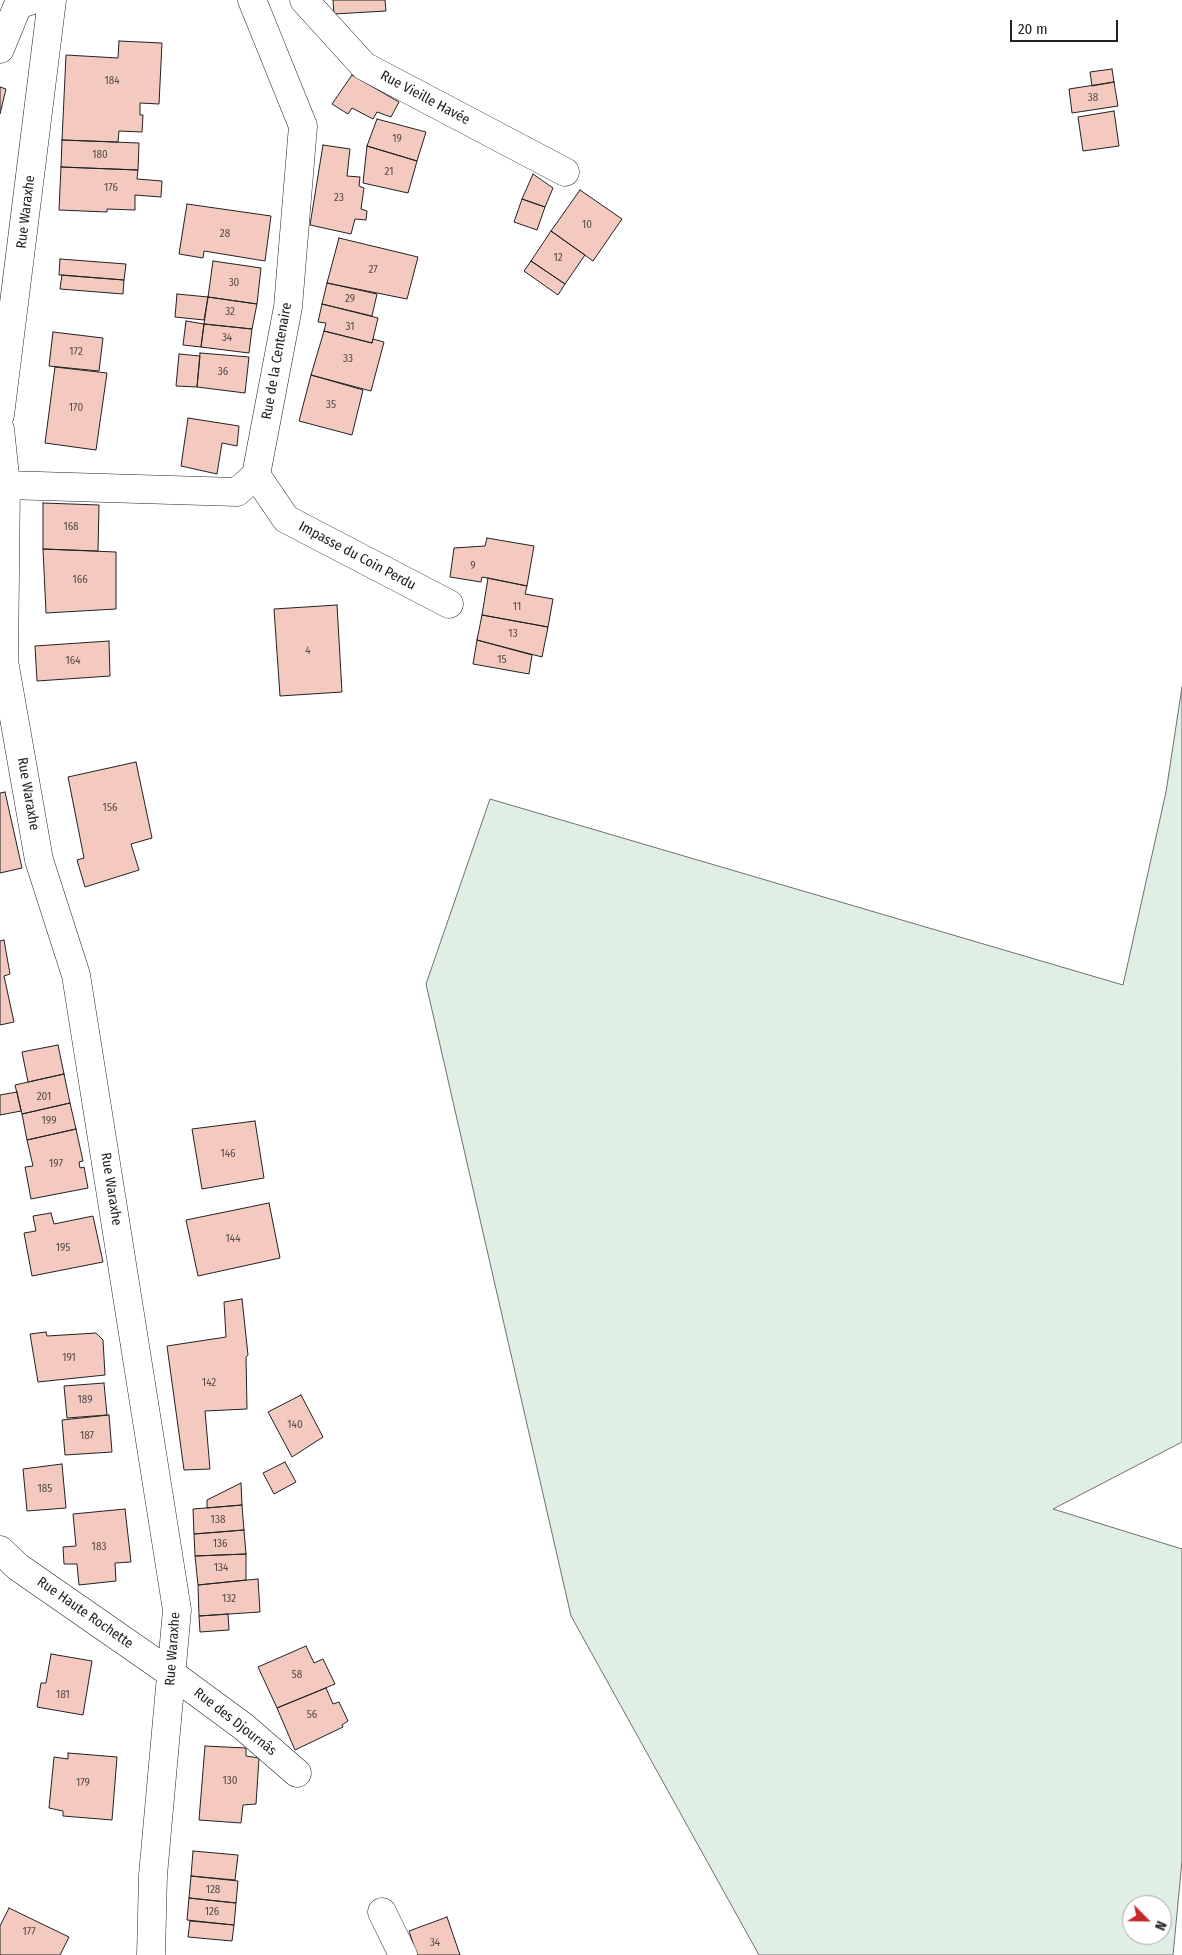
<!DOCTYPE html>
<html>
<head>
<meta charset="utf-8">
<style>
  body { margin:0 }
  #map { position:relative; width:1182px; height:1955px; overflow:hidden; background:#fff; font-family:"Fira Sans Condensed",sans-serif }
  canvas { display:block }
  .north { position:absolute; left:1122px; top:1895px; width:50px; height:50px; box-sizing:border-box; background:#fff; border:1px solid #a7a7a7; border-radius:50%; rotate:113deg; font-size:14px; font-weight:700; line-height:20px; text-align:center; color:#222 }
  .north::after { content:''; display:block; margin:auto; width:18px; height:22px; background:#c62828; clip-path:polygon(50% 0,100% 100%,50% 72%,0 100%) }
  .scale { position:absolute; left:1010px; top:20px; width:108px; height:22px; box-sizing:border-box; border:2px solid #222; border-top:0; padding-left:6px; font-size:15px; line-height:18px; white-space:nowrap; color:#222; -webkit-text-stroke:4px #fff; paint-order:stroke }
</style>
</head>
<body>
<div id="map">
<canvas width="1182" height="1955"></canvas>
<div class="north">N</div>
<div class="scale">20 m</div>
</div>
<script>
const c = document.querySelector('canvas').getContext('2d');
c.lineJoin = 'round';
function paint(path, color) {
  c.fillStyle = color;
  c.fill(path, 'evenodd');
}
function shape(rows) {
  const path = new Path2D();
  for (const r of rows) {
    path.moveTo(r[0], r[1]);
    for (let i = 2; i < r.length; i += 2) path.lineTo(r[i], r[i + 1]);
  }
  return path;
}
function trace(path, color, width, dash) {
  c.strokeStyle = color;
  c.lineWidth = width;
  c.lineCap = dash ? 'butt' : 'round';
  c.setLineDash(dash || []);
  c.stroke(path);
}
function drawText(font, color, halo, rows, align = 'center') {
  c.font = font + ' "Fira Sans Condensed",sans-serif';
  c.lineWidth = 4;
  c.setLineDash([]);
  c.textBaseline = 'middle';
  c.strokeStyle = halo;
  c.fillStyle = color;
  for (const [text, x, y, turn = 0] of rows) {
    c.save();
    c.translate(x, y);
    c.rotate((+turn || 0) * Math.PI / 180);
    c.textAlign = isNaN(turn) ? turn : align;
    if (halo) c.strokeText(text, 0, 0);
    c.fillText(text, 0, 0);
    c.restore();
  }
}
const green = shape([
  [1182,687,1182,1442,1053,1509,1182,1549,1182,1861,1173,1955,759,1955,571,1616,426,984,490,799,1123,985,1166,792,1182,687],
  [1132,1905,1162,1905,1162,1935,1132,1935,1132,1905]
]);
paint(green, '#e0efe3');
trace(green, '#6f6f6f', 1);
const building = shape([
  [333,0,385,0,386,11,334,14,333,0],
  [119,41,162,43,159,104,140,103,140,115,143,115,142,132,119,131,118,142,62,140,66,55,118,58,119,41],
  [1112,69,1114,82,1092,86,1090,72,1112,69],
  [352,75,399,102,391,117,377,112,373,119,352,108,348,114,332,104,352,75],
  [1114,82,1118,106,1072,113,1069,89,1114,82],
  [0,87,6,89,0,114,0,87],
  [1114,111,1119,146,1083,151,1078,117,1114,111],
  [377,119,426,132,417,161,367,146,377,119],
  [62,140,139,143,138,170,61,167,62,140],
  [323,145,350,149,347,176,360,177,359,186,364,188,361,209,367,211,366,220,355,219,351,234,310,225,323,145],
  [367,146,417,161,408,193,363,183,367,146],
  [61,167,138,170,137,179,162,181,161,197,135,195,135,210,107,209,107,212,59,210,61,167],
  [533,174,553,188,545,207,522,199,533,174],
  [580,190,622,219,593,261,551,231,580,190],
  [522,199,545,207,537,230,514,222,522,199],
  [187,204,271,216,265,261,204,251,203,258,179,254,187,204],
  [551,231,585,255,565,284,531,261,551,231],
  [339,238,418,257,407,299,327,283,339,238],
  [60,259,126,264,124,280,59,275,60,259],
  [213,261,261,268,257,304,208,297,213,261],
  [531,261,565,284,558,295,524,271,531,261],
  [62,275,124,280,123,294,60,289,62,275],
  [327,283,377,294,372,316,322,304,327,283],
  [177,294,208,297,204,320,175,317,177,294],
  [208,297,257,304,252,329,204,324,208,297],
  [322,304,378,318,372,343,324,331,326,323,318,322,322,304],
  [186,321,204,324,201,347,183,345,186,321],
  [204,324,252,329,249,353,201,347,204,324],
  [324,331,372,343,373,339,384,342,371,391,311,375,324,331],
  [53,332,103,338,99,371,49,366,53,332],
  [200,353,249,357,245,393,197,387,200,353],
  [179,354,200,356,197,387,176,386,179,354],
  [55,367,107,373,96,450,45,443,55,367],
  [311,375,363,390,352,435,299,421,311,375],
  [188,418,239,426,237,446,222,443,217,474,181,466,188,418],
  [43,503,99,505,98,551,43,549,43,503],
  [487,538,534,546,527,586,482,577,481,582,450,577,454,548,485,546,487,538],
  [43,549,116,552,116,609,46,613,43,549],
  [488,578,527,586,525,594,553,599,548,627,482,615,488,578],
  [337,605,342,692,280,696,274,609,337,605],
  [482,615,548,627,542,657,477,640,482,615],
  [477,640,532,655,529,674,473,664,477,640],
  [109,641,110,676,37,681,35,646,109,641],
  [136,762,152,838,131,844,139,870,85,887,77,860,84,858,68,777,136,762],
  [5,792,22,868,0,873,0,793,5,792],
  [4,940,10,974,4,976,14,1022,0,1025,0,941,4,940],
  [58,1045,64,1074,28,1082,22,1052,58,1045],
  [64,1074,70,1103,22,1114,15,1085,64,1074],
  [17,1092,21,1111,0,1115,0,1095,17,1092],
  [70,1103,76,1129,27,1140,22,1114,70,1103],
  [255,1121,264,1178,202,1189,192,1129,255,1121],
  [76,1129,83,1161,79,1162,80,1168,84,1167,88,1188,31,1199,25,1167,33,1166,27,1140,76,1129],
  [269,1203,280,1258,198,1276,186,1220,269,1203],
  [51,1213,54,1224,93,1216,103,1262,32,1276,24,1233,36,1231,33,1216,51,1213],
  [242,1299,248,1355,246,1357,247,1409,205,1411,210,1469,184,1470,167,1346,226,1337,224,1302,242,1299],
  [46,1332,47,1336,96,1333,103,1340,105,1375,38,1382,30,1334,46,1332],
  [104,1383,107,1415,67,1418,64,1386,104,1383],
  [301,1395,323,1437,292,1457,268,1412,301,1395],
  [109,1415,112,1452,65,1455,62,1420,109,1415],
  [285,1462,296,1482,274,1494,263,1473,285,1462],
  [62,1464,66,1508,27,1511,23,1469,62,1464],
  [241,1483,242,1505,207,1508,207,1500,241,1483],
  [242,1505,244,1530,194,1534,193,1509,242,1505],
  [125,1509,131,1562,115,1563,116,1581,79,1585,77,1564,64,1564,63,1547,76,1546,73,1514,125,1509],
  [244,1530,246,1554,195,1556,194,1534,244,1530],
  [246,1554,246,1580,198,1585,195,1556,246,1554],
  [258,1579,260,1612,199,1616,198,1585,258,1579],
  [228,1614,229,1630,200,1632,199,1616,228,1614],
  [306,1646,314,1663,323,1659,335,1684,277,1708,258,1667,306,1646],
  [51,1654,92,1661,83,1715,37,1707,41,1683,46,1683,51,1654],
  [326,1688,333,1704,339,1702,348,1721,342,1725,343,1727,295,1750,277,1708,326,1688],
  [205,1746,246,1748,246,1756,259,1758,256,1804,243,1805,241,1823,199,1820,205,1746],
  [68,1753,117,1757,112,1820,63,1816,63,1811,49,1808,54,1757,68,1759,68,1753],
  [193,1851,238,1855,235,1880,191,1876,193,1851],
  [191,1876,238,1881,236,1903,189,1898,191,1876],
  [189,1898,236,1903,234,1925,187,1920,189,1898],
  [9,1908,69,1937,60,1955,0,1955,0,1926,9,1908],
  [447,1917,460,1955,417,1955,409,1931,447,1917],
  [190,1921,234,1925,232,1941,188,1937,190,1921]
]);
paint(building, '#f3c9c0');
trace(building, '#222', 1);
const minor = shape([
  [304,0,364,66,565,172],
  [0,49,18,5,32,0],
  [0,415,52,0],
  [0,429,6,485,4,661,39,860,76,975,177,1610,153,1875,151,1955],
  [256,475,286,519,449,604],
  [6,485,237,492,256,475,288,307,303,126,252,0],
  [0,1550,18,1567,172,1674,244,1727,297,1773],
  [382,1912,403,1955]
]);
trace(minor, '#222', 29);
trace(minor, '#fff', 28);
drawText('11px', '#564c4a', null, [
  ["184",112,81],
  ["38",1093,98],
  ["19",397,139],
  ["180",100,155],
  ["21",389,172],
  ["176",111,188],
  ["23",339,198],
  ["10",587,225],
  ["28",225,234],
  ["12",558,258],
  ["27",373,270],
  ["30",234,283],
  ["29",350,299],
  ["32",230,312],
  ["31",350,327],
  ["34",227,338],
  ["172",76,352],
  ["33",348,359],
  ["36",223,372],
  ["35",331,405],
  ["170",76,408],
  ["168",71,527],
  ["9",473,566],
  ["166",80,580],
  ["11",517,607],
  ["13",513,634],
  ["4",308,651],
  ["15",502,660],
  ["164",73,661],
  ["156",110,808],
  ["201",44,1097],
  ["199",49,1121],
  ["146",228,1154],
  ["197",56,1164],
  ["144",233,1239],
  ["195",63,1248],
  ["191",69,1358],
  ["142",209,1383],
  ["189",85,1400],
  ["140",295,1425],
  ["187",87,1436],
  ["185",45,1489],
  ["138",218,1520],
  ["136",220,1544],
  ["183",99,1547],
  ["134",221,1568],
  ["132",229,1599],
  ["58",297,1675],
  ["181",63,1695],
  ["56",312,1715],
  ["130",230,1781],
  ["179",83,1783],
  ["128",213,1890],
  ["126",212,1912],
  ["177",29,1932],
  ["34",435,1943]
]);
drawText('14px', '#222', '#fff', [
  ["Rue Vieille Havée",425,98,28],
  ["Rue Waraxhe",26,212,-83],
  ["Rue de la Centenaire",277,361,-80],
  ["Impasse du Coin Perdu",357,556,28],
  ["Rue Waraxhe",28,794,80],
  ["Rue Waraxhe",111,1189,81],
  ["Rue Haute Rochette",85,1613,35],
  ["Rue Waraxhe",173,1649,-86],
  ["Rue des Djournâs",235,1722,38]
]);
</script>
</body>
</html>
